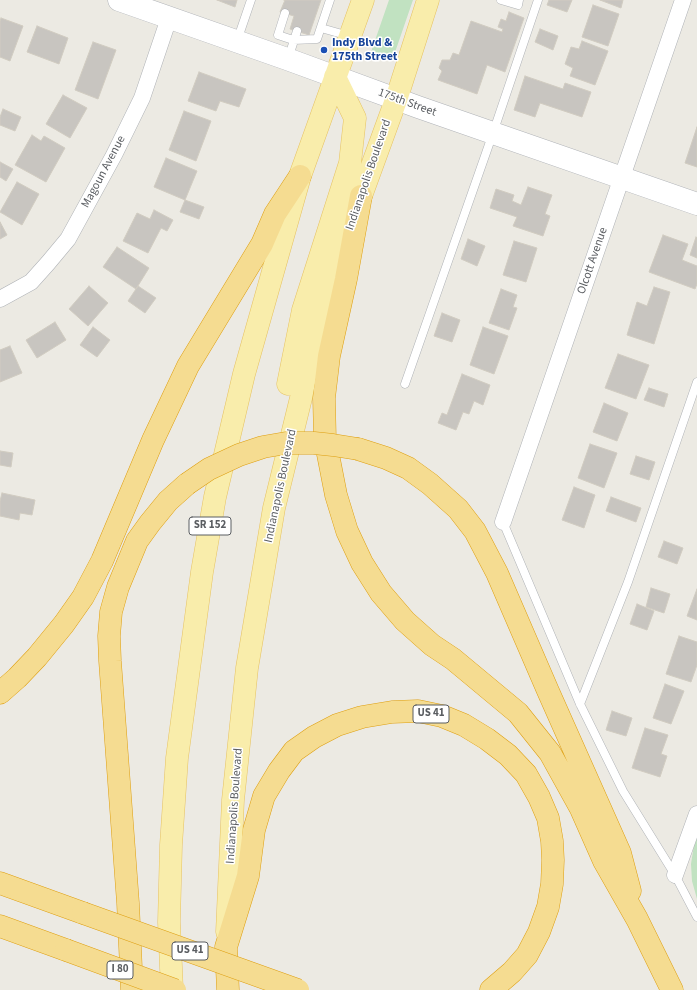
<!DOCTYPE html>
<html>
<head>
<meta charset="utf-8">
<style>
  body { margin:0 }
  canvas { display:block; background:#eceae3 }
</style>
</head>
<body>
<canvas width="697" height="990"></canvas>
<script>
const c = document.querySelector('canvas').getContext('2d');
c.lineJoin = 'round';
function paint(path, color) {
  c.fillStyle = color;
  c.fill(path, 'evenodd');
}
function shape(rows) {
  const path = new Path2D();
  for (const r of rows) {
    path.moveTo(r[0], r[1]);
    for (let i = 2; i < r.length; i += 2) path.lineTo(r[i], r[i + 1]);
  }
  return path;
}
function trace(path, color, width, dash) {
  c.strokeStyle = color;
  c.lineWidth = width;
  c.lineCap = dash ? 'butt' : 'round';
  c.setLineDash(dash || []);
  c.stroke(path);
}
function drawText(font, color, halo, rows, align = 'center') {
  c.font = font + ' "Source Sans 3",sans-serif';
  c.lineWidth = 3;
  c.setLineDash([]);
  c.textBaseline = 'middle';
  c.strokeStyle = halo;
  c.fillStyle = color;
  for (const [text, x, y, turn = 0] of rows) {
    c.save();
    c.translate(x, y);
    c.rotate((+turn || 0) * Math.PI / 180);
    c.textAlign = isNaN(turn) ? turn : align;
    if (halo) c.strokeText(text, 0, 0);
    c.fillText(text, 0, 0);
    c.restore();
  }
}
paint(shape([
  [389,0,413,0,392,61,371,52],
  [697,835,697,899,692,881,691,864,694,845]
]), '#c1e2c1');
const building = shape([
  [217,0,237,0,235,7,217,0],
  [284,0,321,0,309,35,290,29,294,16,280,12,285,0,284,0],
  [549,0,572,0,567,12,547,5,549,0],
  [600,0,623,0,621,8,600,0],
  [593,5,619,14,608,46,582,37,593,5],
  [509,12,524,18,505,72,487,65,477,94,438,80,442,71,439,68,442,60,450,60,453,53,459,55,471,21,502,32,503,29,498,27,501,19,506,21,509,12],
  [1,18,23,26,10,61,0,57,0,21,1,18],
  [37,26,68,38,59,64,27,52,37,26],
  [540,29,558,36,553,50,535,42,540,29],
  [582,41,608,51,595,85,570,76,573,68,565,64,571,47,579,49,582,41],
  [93,42,116,50,98,99,75,90,93,42],
  [199,72,246,89,239,107,220,101,216,111,188,101,199,72],
  [525,76,563,89,565,83,591,92,582,117,540,103,535,117,514,110,525,76],
  [63,95,87,108,70,138,46,124,63,95],
  [3,109,21,117,15,131,0,125,0,117,3,109],
  [184,111,211,121,196,161,169,150,184,111],
  [697,127,697,167,685,163,697,127],
  [32,135,41,141,44,136,65,148,46,182,15,165,32,135],
  [166,158,197,171,185,200,154,187,166,158],
  [0,162,13,169,6,181,0,177,0,162],
  [17,182,39,194,22,225,0,212,17,182],
  [528,187,552,195,545,214,550,216,543,236,513,226,517,217,490,208,496,189,514,195,512,201,521,205,528,187],
  [185,200,204,207,199,219,180,212,185,200],
  [154,210,173,220,167,231,161,228,148,253,123,241,137,213,150,219,154,210],
  [0,222,7,235,0,239,0,222],
  [663,235,688,244,682,260,697,266,697,284,695,289,649,272,663,235],
  [696,237,697,238,697,258,690,255,696,237],
  [468,239,485,246,477,266,461,259,468,239],
  [514,241,537,248,526,282,503,275,514,241],
  [117,247,149,268,136,289,103,267,117,247],
  [89,286,108,303,88,326,69,309,89,286],
  [138,286,156,298,145,313,128,301,138,286],
  [654,287,670,292,654,344,627,335,637,302,647,306,654,287],
  [501,289,517,295,513,307,517,308,509,330,489,323,501,289],
  [442,313,460,320,452,342,434,336,442,313],
  [55,322,66,340,37,358,26,340,55,322],
  [93,327,110,340,97,357,80,345,93,327],
  [483,327,508,336,494,374,470,365,483,327],
  [10,346,22,373,0,382,0,350,10,346],
  [618,354,649,365,636,399,605,388,618,354],
  [462,374,490,385,483,405,474,401,469,414,463,412,456,430,438,423,442,413,447,415,462,374],
  [649,388,668,394,664,407,644,400,649,388],
  [604,403,628,413,617,441,593,432,604,403],
  [590,444,617,453,604,488,578,478,590,444],
  [0,451,13,453,11,467,0,465,0,451],
  [636,456,655,462,649,480,630,474,636,456],
  [574,487,595,495,584,528,562,520,574,487],
  [2,493,35,500,32,515,20,513,19,520,0,516,0,501,2,493],
  [611,497,641,508,636,522,606,511,611,497],
  [664,541,683,548,677,564,658,557,664,541],
  [651,588,670,594,664,613,646,607,651,588],
  [697,589,697,620,687,616,697,589],
  [637,604,654,611,647,630,630,624,637,604],
  [679,636,697,642,697,665,691,682,666,674,679,636],
  [665,684,684,691,671,724,653,718,665,684],
  [612,711,632,718,626,736,606,730,612,711],
  [645,728,668,735,661,754,667,756,660,777,632,768,645,728]
]);
paint(building, '#c8c5c0');
trace(building, '#d1ccc1', 1);
const lane = shape([
  [501,0,518,5,519,0],
  [285,13,278,35,293,40,317,39,330,0],
  [321,28,349,36],
  [237,41,251,0],
  [288,59,297,31],
  [405,384,493,133,538,0],
  [503,522,580,704,623,791,675,875,697,917],
  [580,704,628,582,697,382]
]);
const street = shape([
  [0,299,31,282,48,263,68,239,114,155,142,98,169,18],
  [503,522,683,0],
  [675,875,697,814]
]);
const secondary = shape([
  [119,0,287,59,418,107,697,204]
]);
const primary = shape([
  [288,384,303,310,350,163,355,118,335,77],
  [227,932,233,800,247,668,274,508,301,398,310,351,361,196,396,100,428,0],
  [172,990,169,922,171,845,177,758,202,572,215,497,244,374,300,176,363,0]
]);
const highway = shape([
  [361,196,346,279,329,356,324,398,325,439,336,495,347,531,362,563,381,593,405,621,432,645,453,659,518,713,550,753,581,809,604,861,637,919,672,990],
  [358,449,386,458,408,468,430,484,458,509,475,531,497,573,548,691,620,853,630,891],
  [0,693,17,678,37,657,64,624,83,597,102,561,153,440,188,366,262,244,275,214,300,176],
  [0,883,83,913],
  [0,926,66,950],
  [132,990,128,903,110,661,109,636,111,612,118,587,137,541,150,523,168,501,187,484],
  [228,990,226,947,248,876,254,830,264,796,279,771,294,751,314,737,337,725,362,717,392,712,418,711,442,716,464,725,487,739,508,755,526,774,539,797,548,818,552,841,553,860,552,884,548,907,539,932,527,955,512,972,491,990]
]);
trace(lane, '#b0b3b7', 9);
trace(street, '#b0b3b7', 17);
trace(secondary, '#afb2b7', 23);
trace(primary, '#e6c262', 23);
trace(highway, '#de9f11', 23);
trace(lane, '#fff', 8);
trace(street, '#fff', 16);
trace(secondary, '#fff', 22);
trace(primary, '#f9edab', 22);
trace(highway, '#f5dc91', 22);
const highwayBridge = shape([
  [187,484,209,469,239,455,263,447,286,443,314,443,333,445,358,449],
  [83,913,298,990],
  [66,950,175,990]
]);
trace(highwayBridge, '#de9f11', 23, []);
trace(highwayBridge, '#f5dc91', 22);
for (const [x, y, r, color] of [
  [324,50,4,"#1a4fb4"]
]) {
  const dot = new Path2D();
  dot.arc(x, y, r, 0, 2 * Math.PI);
  c.fillStyle = color;
  c.fill(dot);
  trace(dot, '#fff', 1.5);
}
for (const [x, y, w] of [
  [210,526,42],
  [431,714,36],
  [190,951,36],
  [120,970,26]
]) {
  const box = new Path2D();
  box.roundRect(x - w / 2, y - 9, w, 18, 3);
  c.fillStyle = '#fff';
  c.fill(box);
  trace(box, '#5b5e62', 1);
}
drawText('bold 11px', '#5b5e62', null, [
  ["SR 152",210,526],
  ["US 41",431,714],
  ["US 41",190,951],
  ["I 80",120,970]
]);
drawText('bold 12px', '#164399', '#fff', [
  ["Indy Blvd &",332,43],
  ["175th Street",332,57]
], 'left');
drawText('12px', '#5b5e62', '#fff', [
  ["175th Street",407,103,20],
  ["Magoun Avenue",104,172,-62],
  ["Indianapolis Boulevard",369,175,-71],
  ["Olcott Avenue",593,261,-71],
  ["Indianapolis Boulevard",281,486,-78],
  ["Indianapolis Boulevard",235,806,-86]
]);
</script>
</body>
</html>
